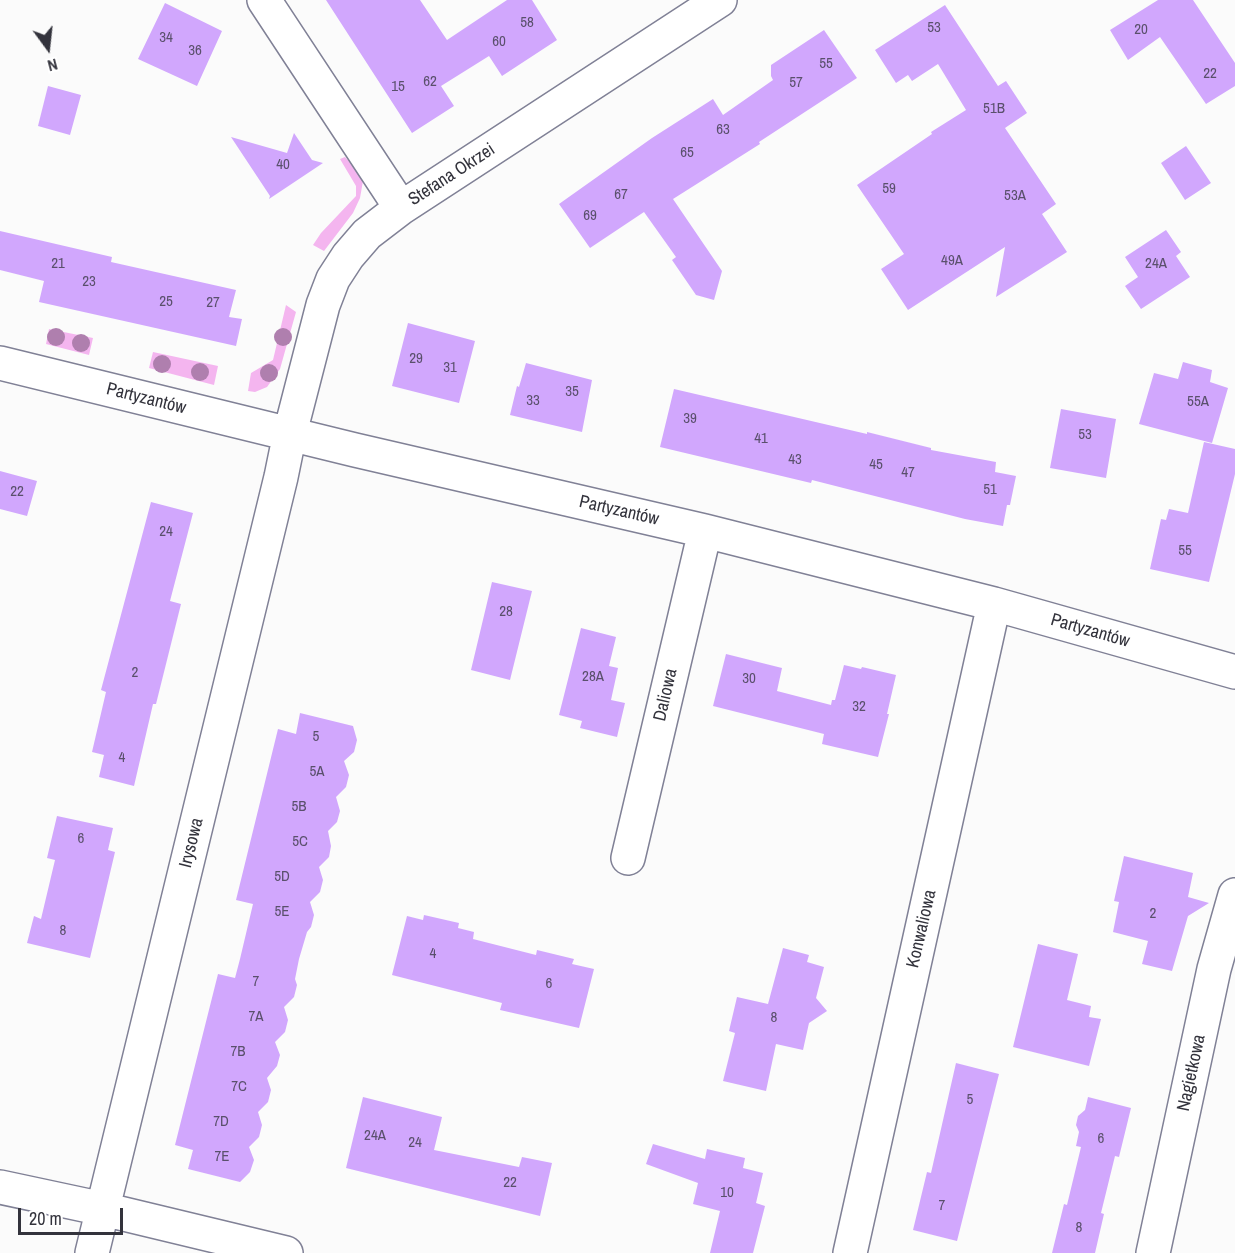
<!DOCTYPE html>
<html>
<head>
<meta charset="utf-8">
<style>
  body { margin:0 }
  #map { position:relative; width:1235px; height:1253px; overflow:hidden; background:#fbfbfb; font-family:"Archivo Narrow",sans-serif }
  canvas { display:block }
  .north { position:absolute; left:18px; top:18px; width:60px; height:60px; -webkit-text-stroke:4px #fff; paint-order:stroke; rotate:165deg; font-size:16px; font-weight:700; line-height:24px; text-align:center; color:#33333c }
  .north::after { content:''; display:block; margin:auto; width:21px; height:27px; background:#33333c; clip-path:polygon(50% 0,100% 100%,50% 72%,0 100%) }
  .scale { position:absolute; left:18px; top:1208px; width:105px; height:27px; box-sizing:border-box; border:3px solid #33333c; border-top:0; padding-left:8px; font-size:18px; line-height:21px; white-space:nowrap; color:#33333c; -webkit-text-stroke:4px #fff; paint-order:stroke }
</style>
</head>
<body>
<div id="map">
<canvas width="1235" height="1253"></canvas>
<div class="north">N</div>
<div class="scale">20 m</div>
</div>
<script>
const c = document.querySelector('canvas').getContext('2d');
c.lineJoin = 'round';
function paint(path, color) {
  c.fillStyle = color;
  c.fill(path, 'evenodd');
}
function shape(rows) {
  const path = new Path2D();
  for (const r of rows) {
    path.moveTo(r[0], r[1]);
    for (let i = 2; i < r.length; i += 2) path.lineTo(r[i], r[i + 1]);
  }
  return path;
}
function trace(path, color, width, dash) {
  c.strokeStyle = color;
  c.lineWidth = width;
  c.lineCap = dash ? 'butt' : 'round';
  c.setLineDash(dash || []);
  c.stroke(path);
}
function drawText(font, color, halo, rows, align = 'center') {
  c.font = font + ' "Archivo Narrow",sans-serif';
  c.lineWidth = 5;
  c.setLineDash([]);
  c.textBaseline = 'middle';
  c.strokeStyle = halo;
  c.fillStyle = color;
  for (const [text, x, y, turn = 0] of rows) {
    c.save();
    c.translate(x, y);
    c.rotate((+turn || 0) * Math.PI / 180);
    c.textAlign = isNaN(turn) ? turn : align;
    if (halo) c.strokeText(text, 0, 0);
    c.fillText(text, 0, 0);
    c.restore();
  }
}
paint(shape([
  [345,157,355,168,363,181,360,198,353,213,324,251,313,245,321,233,356,196,356,186,340,159],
  [286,305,296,312,280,369,267,387,255,392,248,391,251,373,273,360],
  [49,329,93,338,89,355,46,344],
  [153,352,218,366,214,385,149,368]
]), '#f4b5ef');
paint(shape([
  [326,0,420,0,447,40,507,0,532,0,557,40,502,76,489,56,441,86,454,106,412,133],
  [1158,0,1193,0,1235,63,1235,86,1206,104,1160,37,1128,60,1110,30],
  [165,3,222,31,197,86,138,59],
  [945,5,998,86,1006,81,1027,113,1005,128,1056,204,1042,214,1067,252,996,297,1005,247,908,310,881,269,904,254,857,185,932,134,931,132,966,110,938,64,912,81,908,75,896,83,875,50],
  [824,30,857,78,759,142,760,144,673,199,722,271,714,300,696,295,672,260,676,257,644,212,590,248,559,204,652,138,713,99,723,115,773,80,771,76,771,65],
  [48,86,81,95,70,135,38,126],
  [294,133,312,160,323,163,269,199,270,196,231,137,287,153],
  [1186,146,1211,183,1185,200,1161,163],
  [1166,230,1181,252,1176,256,1190,277,1141,309,1125,286,1138,277,1125,257],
  [0,231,112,257,111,262,236,290,229,317,242,319,236,346,39,302,44,281,0,270],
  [408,323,475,341,459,403,392,386],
  [1183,362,1212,370,1210,382,1228,388,1212,443,1139,424,1154,373,1178,379],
  [526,363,592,380,582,432,510,415,517,386,519,387],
  [674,389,867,434,867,432,931,448,931,450,996,462,995,472,1016,476,1010,505,1007,505,1003,526,965,519,812,480,811,483,660,447],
  [1061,409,1116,419,1106,478,1050,468],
  [1204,442,1235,449,1235,474,1209,582,1150,569,1161,519,1166,520,1169,509,1188,513],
  [0,471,37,481,27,516,0,509],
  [151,502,193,513,170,601,181,604,156,704,153,704,134,786,99,777,104,755,92,752,106,692,101,690],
  [492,582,532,591,510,680,471,670],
  [581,628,616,637,609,666,618,668,611,700,625,703,617,737,580,728,582,721,559,715],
  [726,654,782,668,777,691,831,705,832,700,835,700,844,665,861,669,862,667,896,675,887,714,889,714,878,757,822,744,824,734,713,706],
  [300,713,353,726,357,740,354,752,344,761,349,775,346,787,336,797,340,811,337,822,328,831,331,846,329,857,319,867,323,880,320,892,310,902,314,915,311,927,307,932,299,959,295,979,297,985,294,997,284,1007,288,1020,285,1032,275,1042,280,1055,277,1066,267,1078,271,1090,268,1102,258,1112,262,1125,259,1137,249,1147,254,1160,250,1172,240,1182,188,1169,193,1150,175,1145,218,974,235,978,240,959,253,904,236,900,278,729,296,734],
  [57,816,113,828,108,850,115,852,90,958,27,943,34,916,41,919,55,860,47,858],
  [1124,856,1193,873,1188,897,1209,903,1188,916,1172,971,1142,964,1148,941,1113,932,1119,902,1114,901],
  [424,915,459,923,458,928,474,932,473,939,536,955,537,950,574,959,572,964,594,969,579,1028,500,1010,502,1003,392,975,407,916,423,920],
  [1038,944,1078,954,1067,1000,1091,1006,1089,1017,1101,1019,1089,1066,1013,1047],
  [783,948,809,955,807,962,824,967,816,998,827,1011,809,1023,803,1050,776,1044,766,1091,723,1081,735,1033,729,1031,737,997,768,1004],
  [956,1063,999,1074,957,1241,913,1230,927,1172,931,1173],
  [363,1097,442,1117,434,1150,519,1167,522,1157,552,1163,540,1216,346,1168],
  [1088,1097,1131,1108,1119,1157,1115,1156,1101,1213,1104,1214,1095,1253,1052,1253,1064,1204,1067,1205,1081,1147,1076,1146,1079,1132,1076,1125,1078,1116,1085,1110],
  [653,1144,705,1159,707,1149,745,1158,743,1168,763,1173,756,1203,765,1206,753,1253,710,1253,720,1211,693,1204,698,1183,646,1164]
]), '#d1a7fd');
const minor = shape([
  [264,0,401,208],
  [0,363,355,450,705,531,994,604,1235,672],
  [628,858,705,531],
  [0,1187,103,1209,286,1253],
  [92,1253,281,477,290,433,323,305,333,279,348,256,367,234,401,208,720,0],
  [850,1253,994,604],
  [1153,1253,1214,969,1235,895]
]);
trace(minor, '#808196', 36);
trace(minor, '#fff', 33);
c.fillStyle = '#af7fae';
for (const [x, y] of [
  [56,337],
  [283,337],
  [81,343],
  [162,364],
  [200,372],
  [269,373]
]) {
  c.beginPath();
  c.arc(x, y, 9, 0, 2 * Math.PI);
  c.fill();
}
drawText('15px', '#5a506c', null, [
  ["58",527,23],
  ["53",934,28],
  ["20",1141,30],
  ["34",166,38],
  ["60",499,42],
  ["36",195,51],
  ["55",826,64],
  ["22",1210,74],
  ["62",430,82],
  ["57",796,83],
  ["15",398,87],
  ["51B",994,109],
  ["63",723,130],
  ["65",687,153],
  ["40",283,165],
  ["59",889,189],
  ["67",621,195],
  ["53A",1015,196],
  ["69",590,216],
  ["49A",952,261],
  ["21",58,264],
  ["24A",1156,264],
  ["23",89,282],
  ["25",166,302],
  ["27",213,303],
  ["29",416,359],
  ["31",450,368],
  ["35",572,392],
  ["33",533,401],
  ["55A",1198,402],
  ["39",690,419],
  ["53",1085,435],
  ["41",761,439],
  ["43",795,460],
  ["45",876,465],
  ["47",908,473],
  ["51",990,490],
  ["22",17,492],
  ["24",166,532],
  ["55",1185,551],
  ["28",506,612],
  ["2",135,673],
  ["28A",593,677],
  ["30",749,679],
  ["32",859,707],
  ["5",316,737],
  ["4",122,758],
  ["5A",317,772],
  ["5B",299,807],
  ["6",81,839],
  ["5C",300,842],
  ["5D",282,877],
  ["5E",282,912],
  ["2",1153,914],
  ["8",63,931],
  ["4",433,954],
  ["7",256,982],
  ["6",549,984],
  ["7A",256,1017],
  ["8",774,1018],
  ["7B",238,1052],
  ["7C",239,1087],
  ["5",970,1100],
  ["7D",221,1122],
  ["24A",375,1136],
  ["6",1101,1139],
  ["24",415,1143],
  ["7E",222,1157],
  ["22",510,1183],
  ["10",727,1193],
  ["7",942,1206],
  ["8",1079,1228]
]);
drawText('18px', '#33333c', '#fff', [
  ["Stefana Okrzei",452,175,-33],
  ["Partyzantów",146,399,14],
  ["Partyzantów",619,511,13],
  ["Partyzantów",1090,631,16],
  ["Daliowa",666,695,-77],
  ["Irysowa",192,843,-76],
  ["Konwaliowa",922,929,-77],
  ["Nagietkowa",1192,1073,-78]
]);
</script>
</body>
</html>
